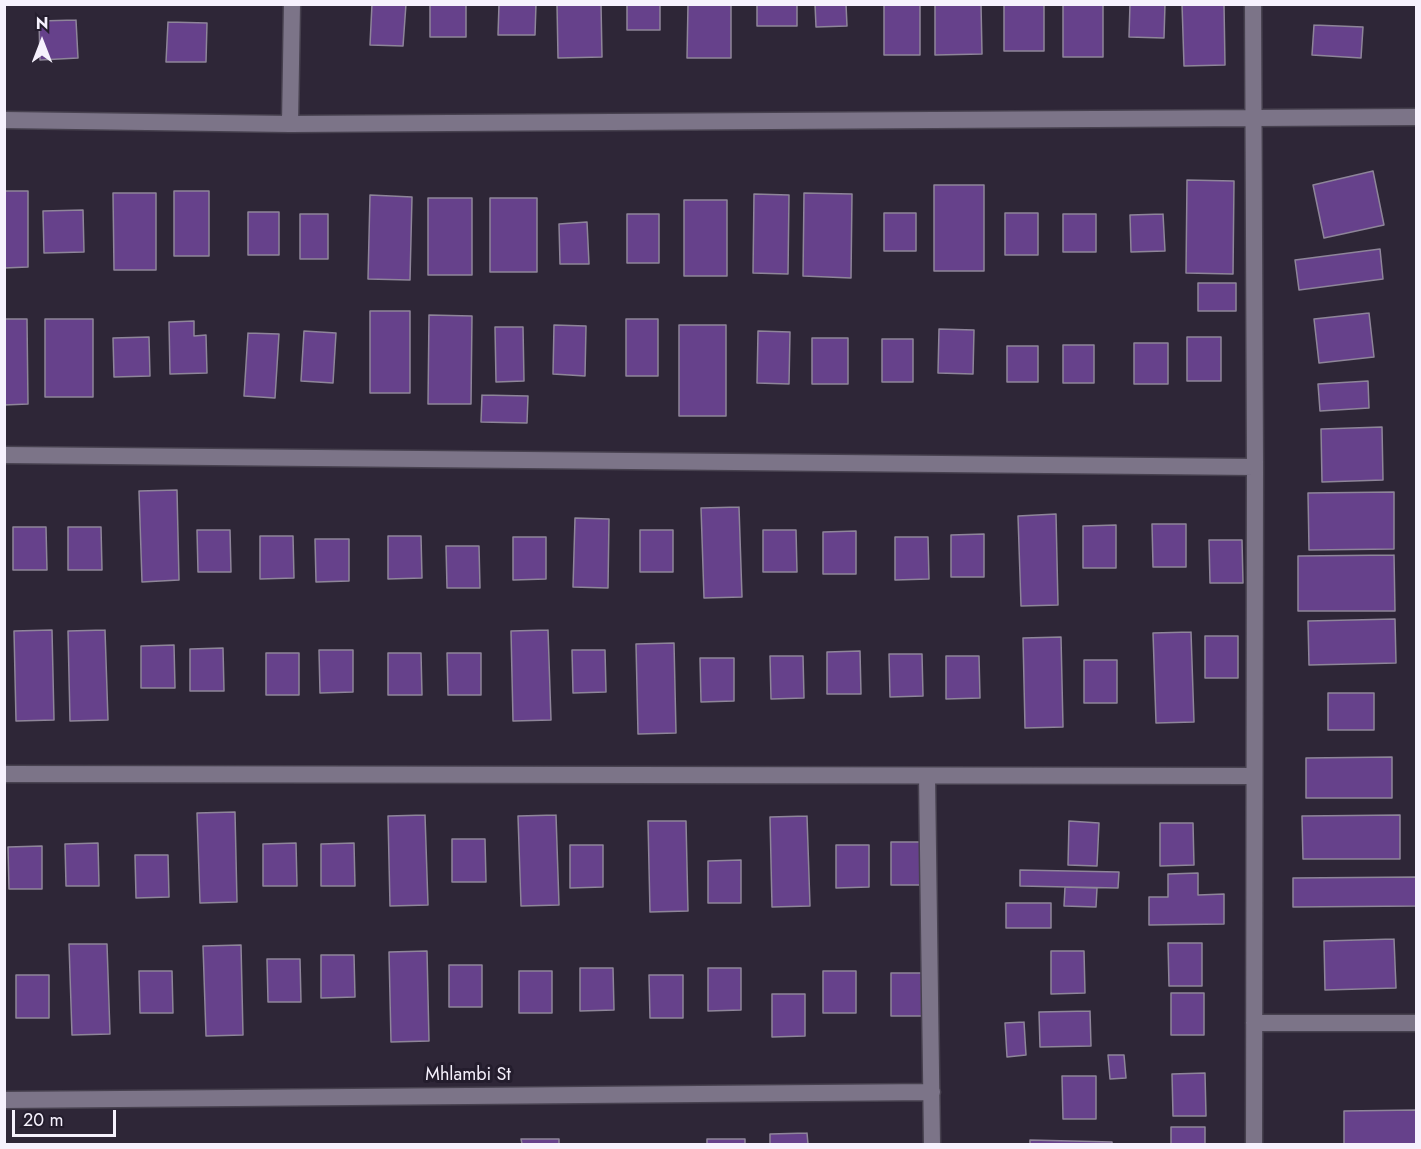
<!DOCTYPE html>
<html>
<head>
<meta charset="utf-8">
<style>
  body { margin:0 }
  #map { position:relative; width:1421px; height:1149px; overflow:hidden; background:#2e2637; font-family:Jost,sans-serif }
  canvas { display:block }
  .frame { position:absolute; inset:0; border:6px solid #f6f1fd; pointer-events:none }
  .north { position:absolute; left:12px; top:12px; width:60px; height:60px; -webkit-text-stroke:4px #241d2d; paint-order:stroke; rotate:0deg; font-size:16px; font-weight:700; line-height:24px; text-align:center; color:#f6f1fd }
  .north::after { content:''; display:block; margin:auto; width:21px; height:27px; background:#f6f1fd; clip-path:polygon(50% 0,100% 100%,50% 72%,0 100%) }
  .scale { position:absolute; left:12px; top:1110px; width:104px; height:27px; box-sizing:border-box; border:3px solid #f6f1fd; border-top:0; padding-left:8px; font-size:18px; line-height:21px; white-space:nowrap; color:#f6f1fd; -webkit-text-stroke:4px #241d2d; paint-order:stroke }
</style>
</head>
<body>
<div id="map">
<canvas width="1421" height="1149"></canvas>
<div class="frame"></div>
<div class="north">N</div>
<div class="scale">20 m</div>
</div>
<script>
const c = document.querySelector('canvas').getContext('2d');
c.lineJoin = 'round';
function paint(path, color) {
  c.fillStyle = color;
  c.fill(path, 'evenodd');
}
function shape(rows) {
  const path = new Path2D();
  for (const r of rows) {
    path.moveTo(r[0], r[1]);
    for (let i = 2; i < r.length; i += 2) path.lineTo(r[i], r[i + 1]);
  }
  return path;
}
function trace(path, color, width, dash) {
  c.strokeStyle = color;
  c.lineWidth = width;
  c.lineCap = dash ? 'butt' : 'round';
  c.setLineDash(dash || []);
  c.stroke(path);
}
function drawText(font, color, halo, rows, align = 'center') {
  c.font = font + ' Jost,sans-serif';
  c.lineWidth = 6;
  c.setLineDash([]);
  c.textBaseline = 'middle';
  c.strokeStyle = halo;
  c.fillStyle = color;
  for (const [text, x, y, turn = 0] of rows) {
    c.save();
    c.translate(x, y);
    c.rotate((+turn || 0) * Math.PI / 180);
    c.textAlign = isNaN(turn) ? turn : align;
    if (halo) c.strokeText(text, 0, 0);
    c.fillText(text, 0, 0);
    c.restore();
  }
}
const building = shape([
  [372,4,406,4,403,46,370,45,372,4],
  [430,4,466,4,466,37,430,37,430,4],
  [499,4,536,4,535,35,498,35,499,4],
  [557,4,601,4,602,57,558,58,557,4],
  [627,4,660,4,660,30,627,30,627,4],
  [688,4,731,4,731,58,687,58,688,4],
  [757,4,797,4,797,26,757,26,757,4],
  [815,4,846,4,847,26,816,27,815,4],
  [884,4,920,4,920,55,884,55,884,4],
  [935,4,981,4,982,54,935,55,935,4],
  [1004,4,1044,4,1044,51,1004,51,1004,4],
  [1063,4,1103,4,1103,57,1063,57,1063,4],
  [1130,4,1165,4,1164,38,1129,37,1130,4],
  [1182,4,1224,4,1225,65,1184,66,1182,4],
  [76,20,78,58,40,60,39,21,76,20],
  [168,22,207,23,206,62,166,62,168,22],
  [1314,25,1363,27,1361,58,1312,55,1314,25],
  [1373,171,1384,225,1324,238,1313,185,1373,171],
  [1187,180,1234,181,1233,274,1186,273,1187,180],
  [934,185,984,185,984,271,934,271,934,185],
  [4,191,28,191,28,267,4,268,4,191],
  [174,191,209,191,209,256,174,256,174,191],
  [113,193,156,193,156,270,114,270,113,193],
  [804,193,852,194,851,278,803,276,804,193],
  [754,194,789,195,788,274,753,273,754,194],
  [370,195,412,197,410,280,368,279,370,195],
  [428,198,472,198,472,275,428,275,428,198],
  [490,198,537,198,537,272,490,272,490,198],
  [684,200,727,200,727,276,684,276,684,200],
  [83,210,84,252,44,253,43,211,83,210],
  [248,212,279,212,279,255,248,255,248,212],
  [884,213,916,213,916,251,884,251,884,213],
  [1005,213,1038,213,1038,255,1005,255,1005,213],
  [300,214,328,214,328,259,300,259,300,214],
  [627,214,659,214,659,263,627,263,627,214],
  [1063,214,1096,214,1096,252,1063,252,1063,214],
  [1163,214,1165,251,1131,252,1130,215,1163,214],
  [587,222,589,264,560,264,559,224,587,222],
  [1380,249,1383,279,1299,290,1295,260,1380,249],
  [1198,283,1236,283,1236,311,1198,311,1198,283],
  [370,311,410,311,410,393,370,393,370,311],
  [1369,313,1374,357,1319,363,1314,319,1369,313],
  [429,315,472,316,471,404,428,404,429,315],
  [4,319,27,319,28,404,4,405,4,319],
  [45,319,93,319,93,397,45,397,45,319],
  [626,319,658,319,658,376,626,376,626,319],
  [194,321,194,336,206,335,207,373,170,374,169,322,194,321],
  [554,325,586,326,585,376,553,374,554,325],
  [679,325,726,325,726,416,679,416,679,325],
  [495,327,523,327,524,381,496,382,495,327],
  [939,329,974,330,973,374,938,373,939,329],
  [304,331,336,333,333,383,301,381,304,331],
  [758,331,790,332,789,384,757,383,758,331],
  [248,333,279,334,275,398,244,396,248,333],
  [149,337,150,376,114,377,113,338,149,337],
  [1187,337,1221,337,1221,381,1187,381,1187,337],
  [812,338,848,338,848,384,812,384,812,338],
  [882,339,913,339,913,382,882,382,882,339],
  [1134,343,1168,343,1168,384,1134,384,1134,343],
  [1063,345,1094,345,1094,383,1063,383,1063,345],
  [1007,346,1038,346,1038,382,1007,382,1007,346],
  [1368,381,1369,408,1320,411,1318,384,1368,381],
  [482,395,528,396,527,423,481,422,482,395],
  [1382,427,1383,480,1322,482,1321,429,1382,427],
  [177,490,179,580,142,582,139,491,177,490],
  [1394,492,1394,549,1309,550,1308,493,1394,492],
  [739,507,742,597,704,598,701,508,739,507],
  [1056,514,1058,605,1021,606,1018,516,1056,514],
  [575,518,609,519,608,588,573,587,575,518],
  [1152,524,1186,524,1186,567,1153,567,1152,524],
  [1116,525,1116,568,1083,568,1083,526,1116,525],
  [13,527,46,527,47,570,13,570,13,527],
  [68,527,101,527,102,570,68,570,68,527],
  [197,530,230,530,231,572,198,572,197,530],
  [640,530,673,530,673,572,640,572,640,530],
  [763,530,796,530,797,572,763,572,763,530],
  [856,531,856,574,823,574,823,532,856,531],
  [984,534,984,577,951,577,951,535,984,534],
  [260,536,293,536,294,578,260,579,260,536],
  [388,536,421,536,422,578,388,579,388,536],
  [513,537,546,537,546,579,513,580,513,537],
  [895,537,928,537,929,579,895,580,895,537],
  [315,539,349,539,349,581,316,582,315,539],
  [1209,540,1242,540,1243,583,1210,583,1209,540],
  [446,546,479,546,480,588,447,588,446,546],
  [1394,555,1395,611,1298,611,1298,556,1394,555],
  [1395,619,1396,663,1309,665,1308,621,1395,619],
  [52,630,54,720,16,721,14,631,52,630],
  [105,630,108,720,70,721,68,631,105,630],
  [548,630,551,720,513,721,511,631,548,630],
  [1191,632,1194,722,1156,723,1153,633,1191,632],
  [1205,636,1238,636,1238,678,1205,678,1205,636],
  [1061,637,1063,727,1025,728,1023,638,1061,637],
  [674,643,676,733,638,734,636,644,674,643],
  [174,645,175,688,141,688,141,646,174,645],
  [223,648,224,691,190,691,190,649,223,648],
  [319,650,353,650,353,692,320,693,319,650],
  [572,650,605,650,606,692,573,693,572,650],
  [860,651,861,694,827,694,827,652,860,651],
  [266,653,299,653,299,695,266,695,266,653],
  [388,653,421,653,422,695,388,695,388,653],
  [447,653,481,653,481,695,448,695,447,653],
  [889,654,922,654,923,696,890,697,889,654],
  [770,656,803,656,804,698,771,699,770,656],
  [946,656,979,656,980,698,946,699,946,656],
  [700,658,734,658,734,701,701,702,700,658],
  [1084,660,1117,660,1117,703,1084,703,1084,660],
  [1328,693,1374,693,1374,730,1328,730,1328,693],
  [1392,757,1392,798,1306,798,1306,758,1392,757],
  [235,812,237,902,200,903,197,813,235,812],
  [425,815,428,905,390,906,388,816,425,815],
  [556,815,559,905,521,906,518,816,556,815],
  [1400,815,1400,859,1303,859,1302,816,1400,815],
  [807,816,810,906,772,907,770,817,807,816],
  [648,821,686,821,688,911,650,912,648,821],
  [1069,821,1099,823,1097,866,1068,865,1069,821],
  [1160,823,1193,823,1194,865,1160,866,1160,823],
  [452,839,485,839,486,882,452,882,452,839],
  [891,842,924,842,925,885,891,885,891,842],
  [98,843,99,886,66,886,65,844,98,843],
  [296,843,297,886,263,886,263,844,296,843],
  [354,843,355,886,321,886,321,844,354,843],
  [570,845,603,845,603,887,570,888,570,845],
  [836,845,869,845,869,887,836,888,836,845],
  [42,846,42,889,9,889,8,847,42,846],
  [135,855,168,855,169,897,136,898,135,855],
  [741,860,741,903,708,903,708,861,741,860],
  [1020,870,1119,872,1118,888,1020,886,1020,870],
  [1198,873,1198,895,1224,894,1224,924,1149,925,1149,897,1168,897,1168,874,1198,873],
  [1416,877,1416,906,1293,907,1293,878,1416,877],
  [1065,887,1097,888,1096,907,1064,906,1065,887],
  [1006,903,1051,903,1051,928,1006,928,1006,903],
  [1394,939,1396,988,1325,990,1324,941,1394,939],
  [1168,943,1202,943,1202,986,1169,986,1168,943],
  [69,944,107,944,110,1034,72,1035,69,944],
  [241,945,243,1035,206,1036,203,946,241,945],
  [427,951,429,1041,391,1042,389,952,427,951],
  [1051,951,1084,951,1085,993,1051,994,1051,951],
  [321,955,354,955,355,997,321,998,321,955],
  [267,959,300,959,301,1002,268,1002,267,959],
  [449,965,482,965,482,1007,449,1007,449,965],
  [580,968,613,968,614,1010,580,1011,580,968],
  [708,968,741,968,741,1010,708,1011,708,968],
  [139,971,172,971,173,1013,140,1013,139,971],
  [519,971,552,971,552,1013,519,1013,519,971],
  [823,971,856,971,856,1013,823,1013,823,971],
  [891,973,924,973,925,1016,891,1016,891,973],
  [16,975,49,975,49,1018,16,1018,16,975],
  [649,975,683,975,683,1018,650,1018,649,975],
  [1171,993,1204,993,1204,1035,1171,1035,1171,993],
  [772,994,805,994,805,1036,772,1037,772,994],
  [1090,1011,1091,1046,1040,1047,1039,1012,1090,1011],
  [1024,1022,1026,1055,1007,1057,1005,1023,1024,1022],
  [1108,1055,1124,1055,1126,1078,1110,1079,1108,1055],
  [1205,1073,1206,1116,1173,1116,1172,1074,1205,1073],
  [1062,1076,1096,1076,1096,1119,1063,1119,1062,1076],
  [1416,1110,1416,1144,1344,1144,1344,1111,1416,1110],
  [1171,1127,1205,1127,1205,1144,1171,1144,1171,1127],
  [807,1133,808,1144,770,1144,770,1134,807,1133],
  [521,1139,559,1139,559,1144,522,1144,521,1139],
  [707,1139,745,1139,745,1144,707,1144,707,1139],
  [1030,1140,1112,1142,1112,1144,1030,1144,1030,1140]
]);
paint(building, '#66418b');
trace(building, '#8e8599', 1.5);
const minor = shape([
  [1253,4,1255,467,1254,1144],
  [4,120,290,124,1416,117],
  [290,124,292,4],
  [4,455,1255,467],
  [4,774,1253,776],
  [927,776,932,1144],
  [1254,1023,1416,1023],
  [4,1100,932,1092]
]);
trace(minor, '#47414f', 19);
trace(minor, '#7c7488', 16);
drawText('18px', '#f6f1fd', '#241d2d', [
  ["Mhlambi St",468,1076]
]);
</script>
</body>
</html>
